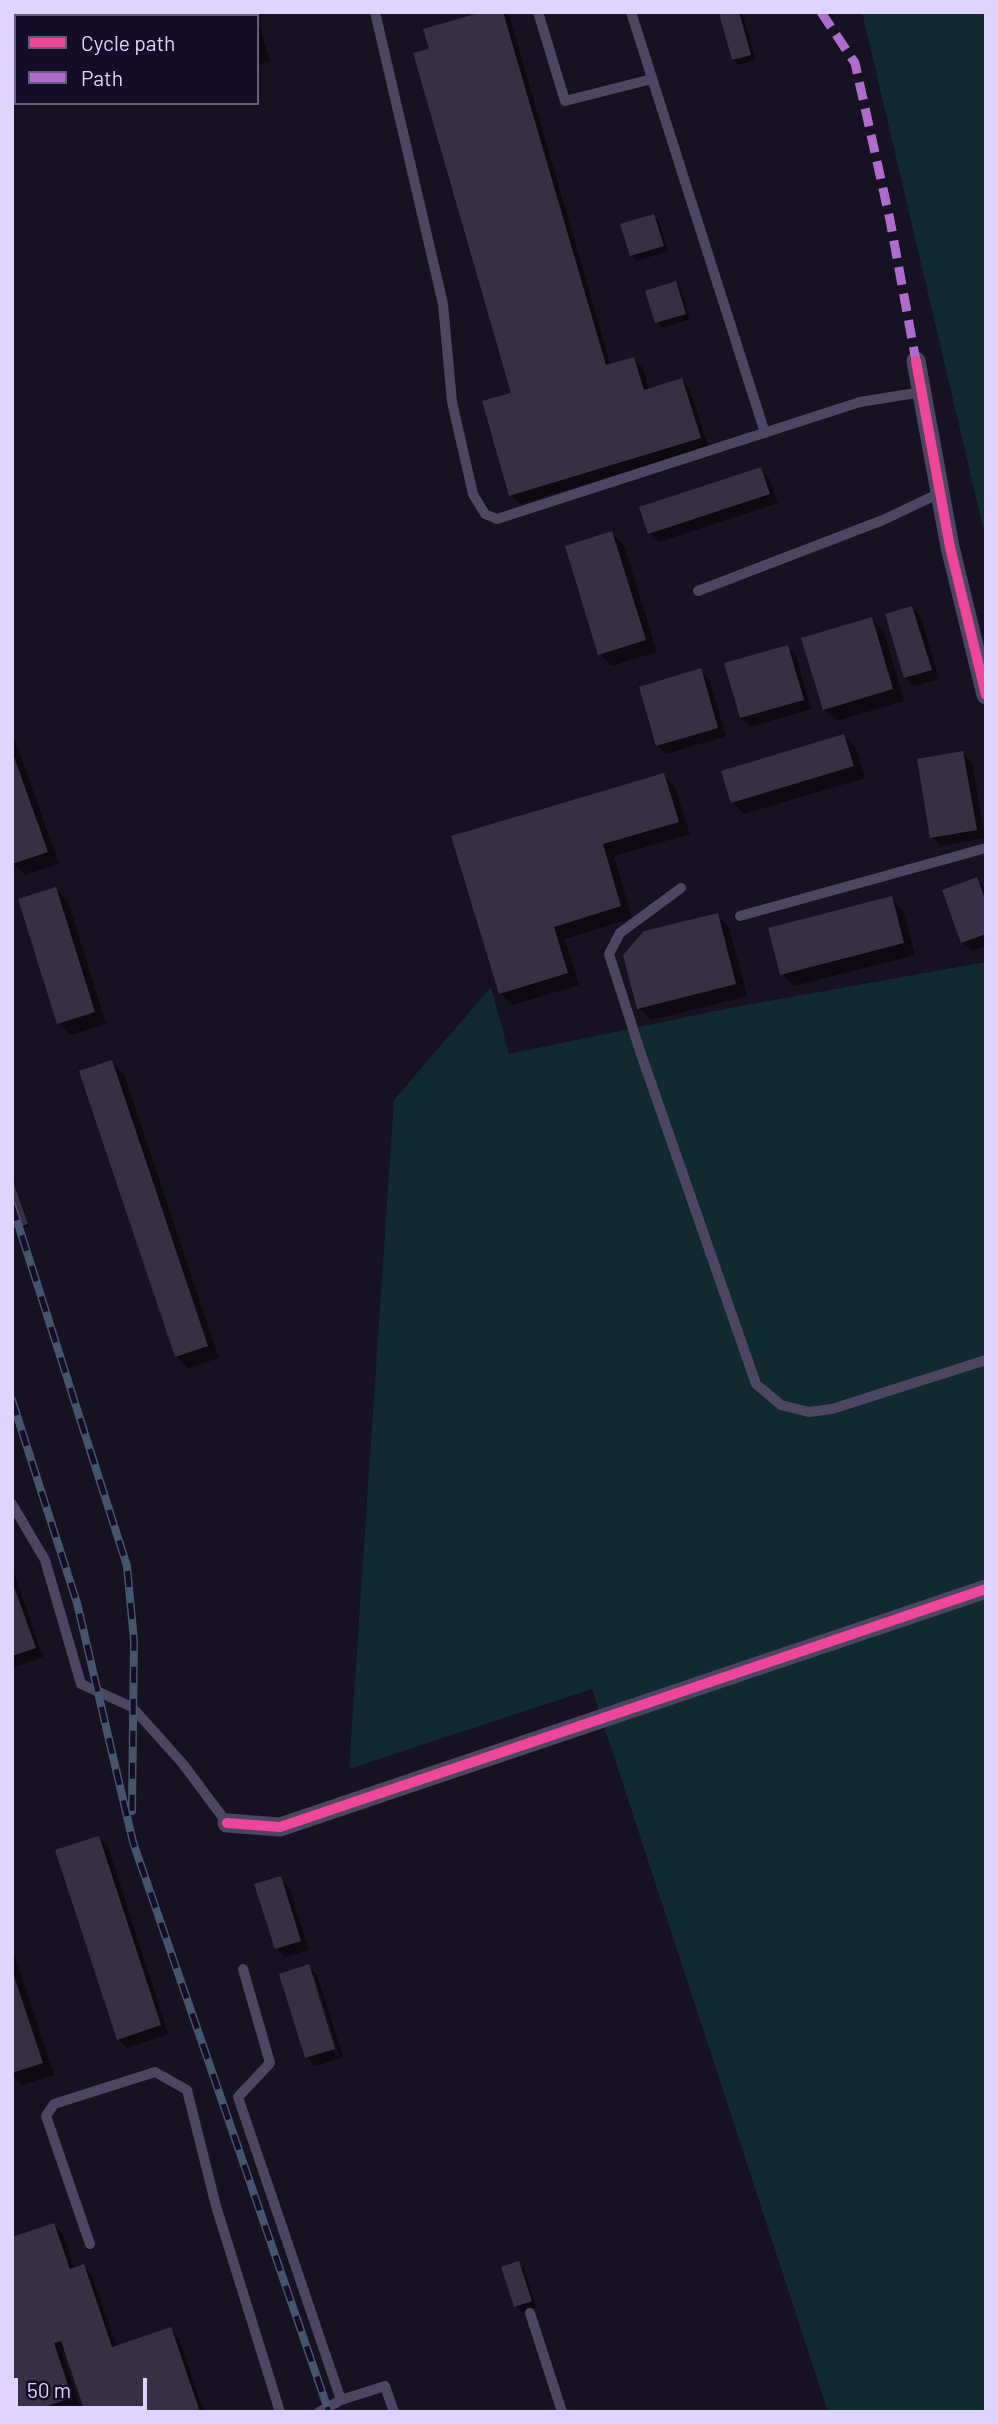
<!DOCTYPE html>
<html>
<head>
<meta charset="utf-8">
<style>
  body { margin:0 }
  #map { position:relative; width:998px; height:2424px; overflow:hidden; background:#171221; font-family:Barlow,sans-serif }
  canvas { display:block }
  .frame { position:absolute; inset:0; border:14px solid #dfd3ff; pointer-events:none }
  .legend { position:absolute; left:14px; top:14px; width:245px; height:91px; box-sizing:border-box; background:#150c27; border:2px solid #665c7d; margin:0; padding:9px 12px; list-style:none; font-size:21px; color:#dfd3ff }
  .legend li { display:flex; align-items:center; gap:14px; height:35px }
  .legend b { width:35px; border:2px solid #665c7d }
  .scale { position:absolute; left:14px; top:2378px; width:133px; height:32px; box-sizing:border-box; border:4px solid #dfd3ff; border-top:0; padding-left:9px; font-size:21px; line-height:24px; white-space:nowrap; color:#dfd3ff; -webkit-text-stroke:5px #150c27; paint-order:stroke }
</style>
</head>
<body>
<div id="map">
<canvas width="998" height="2424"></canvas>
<div class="frame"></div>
<ul class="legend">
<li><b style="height:9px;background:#ed469a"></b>Cycle path</li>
<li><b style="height:9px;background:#b06ccc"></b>Path</li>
</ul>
<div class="scale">50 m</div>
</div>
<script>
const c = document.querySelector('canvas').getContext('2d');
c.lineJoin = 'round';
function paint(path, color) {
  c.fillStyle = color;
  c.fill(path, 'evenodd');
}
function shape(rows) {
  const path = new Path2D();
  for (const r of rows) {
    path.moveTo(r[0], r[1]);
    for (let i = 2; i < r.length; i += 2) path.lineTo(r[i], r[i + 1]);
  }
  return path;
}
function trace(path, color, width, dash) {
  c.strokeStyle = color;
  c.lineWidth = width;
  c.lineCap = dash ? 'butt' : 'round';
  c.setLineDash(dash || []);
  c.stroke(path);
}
paint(shape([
  [862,12,986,12,986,540],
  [986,962,986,2412,828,2412,592,1689,349,1769,394,1100,491,987,509,1054,735,1007]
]), '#102a30');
paint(shape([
  [83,12,97,12,88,16],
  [488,12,505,12,510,18,611,366,634,359,643,368,649,390,681,380,690,389,708,447,520,504,511,495,513,394,431,50],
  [730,12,740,12,743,16,756,60,739,65,733,59],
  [257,18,270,61,257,65],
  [653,216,659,221,668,251,637,261,632,255],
  [675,283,681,289,690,319,662,328,657,322],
  [760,469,769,478,778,503,659,542,650,533],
  [612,533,624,545,657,652,612,666,600,654],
  [912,608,921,617,939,679,914,686,905,677],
  [871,619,884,631,904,701,836,721,824,709],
  [787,647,796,656,811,709,750,727,741,718],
  [700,670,709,679,726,736,666,754,657,745],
  [844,736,856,748,865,778,744,814,732,802],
  [12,738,16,742,59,864,25,875,12,862],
  [963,753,972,762,985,838,941,846,932,837],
  [663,774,675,787,690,834,614,856,632,918,565,939,579,985,512,1005,500,993,453,837],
  [976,879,986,889,986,946,972,951,963,943,944,891],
  [56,889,68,901,106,1024,71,1035,58,1023],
  [891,898,903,910,915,955,794,986,782,974],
  [717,915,729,927,747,996,651,1020,639,1008],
  [112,1062,124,1074,219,1358,188,1368,176,1356],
  [12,1175,29,1226,12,1232],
  [12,1566,43,1657,12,1668],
  [99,1837,108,1846,168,2034,127,2048,118,2039],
  [280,1878,289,1887,309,1950,285,1957,276,1948],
  [12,1947,54,2075,22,2085,12,2075],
  [308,1966,317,1975,343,2057,316,2066,307,2057],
  [310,1975,314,1975,339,2056,336,2057],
  [54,2225,63,2234,75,2269,83,2266,92,2275,117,2347,170,2329,179,2338,204,2412,87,2412,66,2351,62,2352,80,2406,63,2412,12,2412],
  [518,2263,524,2269,536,2307,522,2312,516,2306,503,2268]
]), '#0007');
paint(shape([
  [198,12,250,12,251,16,199,16],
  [482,12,503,12,606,365,634,357,644,390,682,378,701,438,509,496,482,401,511,393,413,53,429,49,423,29],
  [723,12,739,12,751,55,732,60,719,13],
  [654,214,664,246,630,256,620,224],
  [676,281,686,314,655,323,645,291],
  [761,467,770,494,648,534,639,507],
  [612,531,646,640,598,655,565,546],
  [912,606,932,670,904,678,885,614],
  [872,617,893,689,823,710,801,638],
  [788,645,804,700,740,718,724,663],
  [701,668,718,728,656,746,639,687],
  [844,734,854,766,731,803,721,771],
  [12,751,48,852,12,864],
  [963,751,977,830,930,838,917,759],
  [664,773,679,822,603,844,621,906,554,927,568,973,499,994,451,836],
  [977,877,986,901,986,934,961,943,942,890],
  [56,887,95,1012,57,1024,18,899],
  [892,896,904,943,780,975,768,928],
  [718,913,736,984,637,1009,623,955,644,931],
  [112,1060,208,1346,175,1357,79,1071],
  [12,1178,28,1224,12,1229],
  [12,1581,36,1648,12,1656],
  [99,1836,161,2025,117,2040,55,1850],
  [281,1876,301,1941,275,1949,254,1884],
  [309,1964,335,2049,305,2058,279,1974],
  [12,1970,43,2063,12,2073],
  [54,2223,70,2269,84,2264,112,2347,171,2327,199,2409,191,2412,85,2412,61,2341,54,2343,72,2397,32,2412,12,2412,12,2237],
  [519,2261,532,2301,514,2307,501,2267]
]), '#373044');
trace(shape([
  [375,12,443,304,452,402,473,494,485,514,497,519,860,402,922,392],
  [538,12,565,101,652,79],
  [631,12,765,433],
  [698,591,883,520,940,493],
  [681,888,620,933,609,954,641,1054,756,1384,781,1405,809,1412,832,1409,986,1360],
  [740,916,986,848],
  [12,1504,45,1560,81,1684,132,1707,183,1764,227,1823],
  [243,1969,270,2063,238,2097,341,2400,385,2386,394,2412],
  [90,2244,46,2116,54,2104,155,2072,187,2090,216,2206,280,2412],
  [530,2313,562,2412],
  [319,2412,341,2400]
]), '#4c4663', 10);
trace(shape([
  [916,361,950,547,986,695],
  [227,1823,280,1827,986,1589]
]), '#4c4663', 19);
const rail = shape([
  [12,1205,127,1566,134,1641,132,1811],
  [12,1400,77,1603,133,1842,329,2412]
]);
trace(rail, '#45556e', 8);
trace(rail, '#150c27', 5, [16]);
trace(shape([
  [821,12,855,63,890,220,916,361]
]), '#b06ccc', 9, [18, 9]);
trace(shape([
  [916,361,950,547,986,695],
  [227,1823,280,1827,986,1589]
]), '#ed469a', 10);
</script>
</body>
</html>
